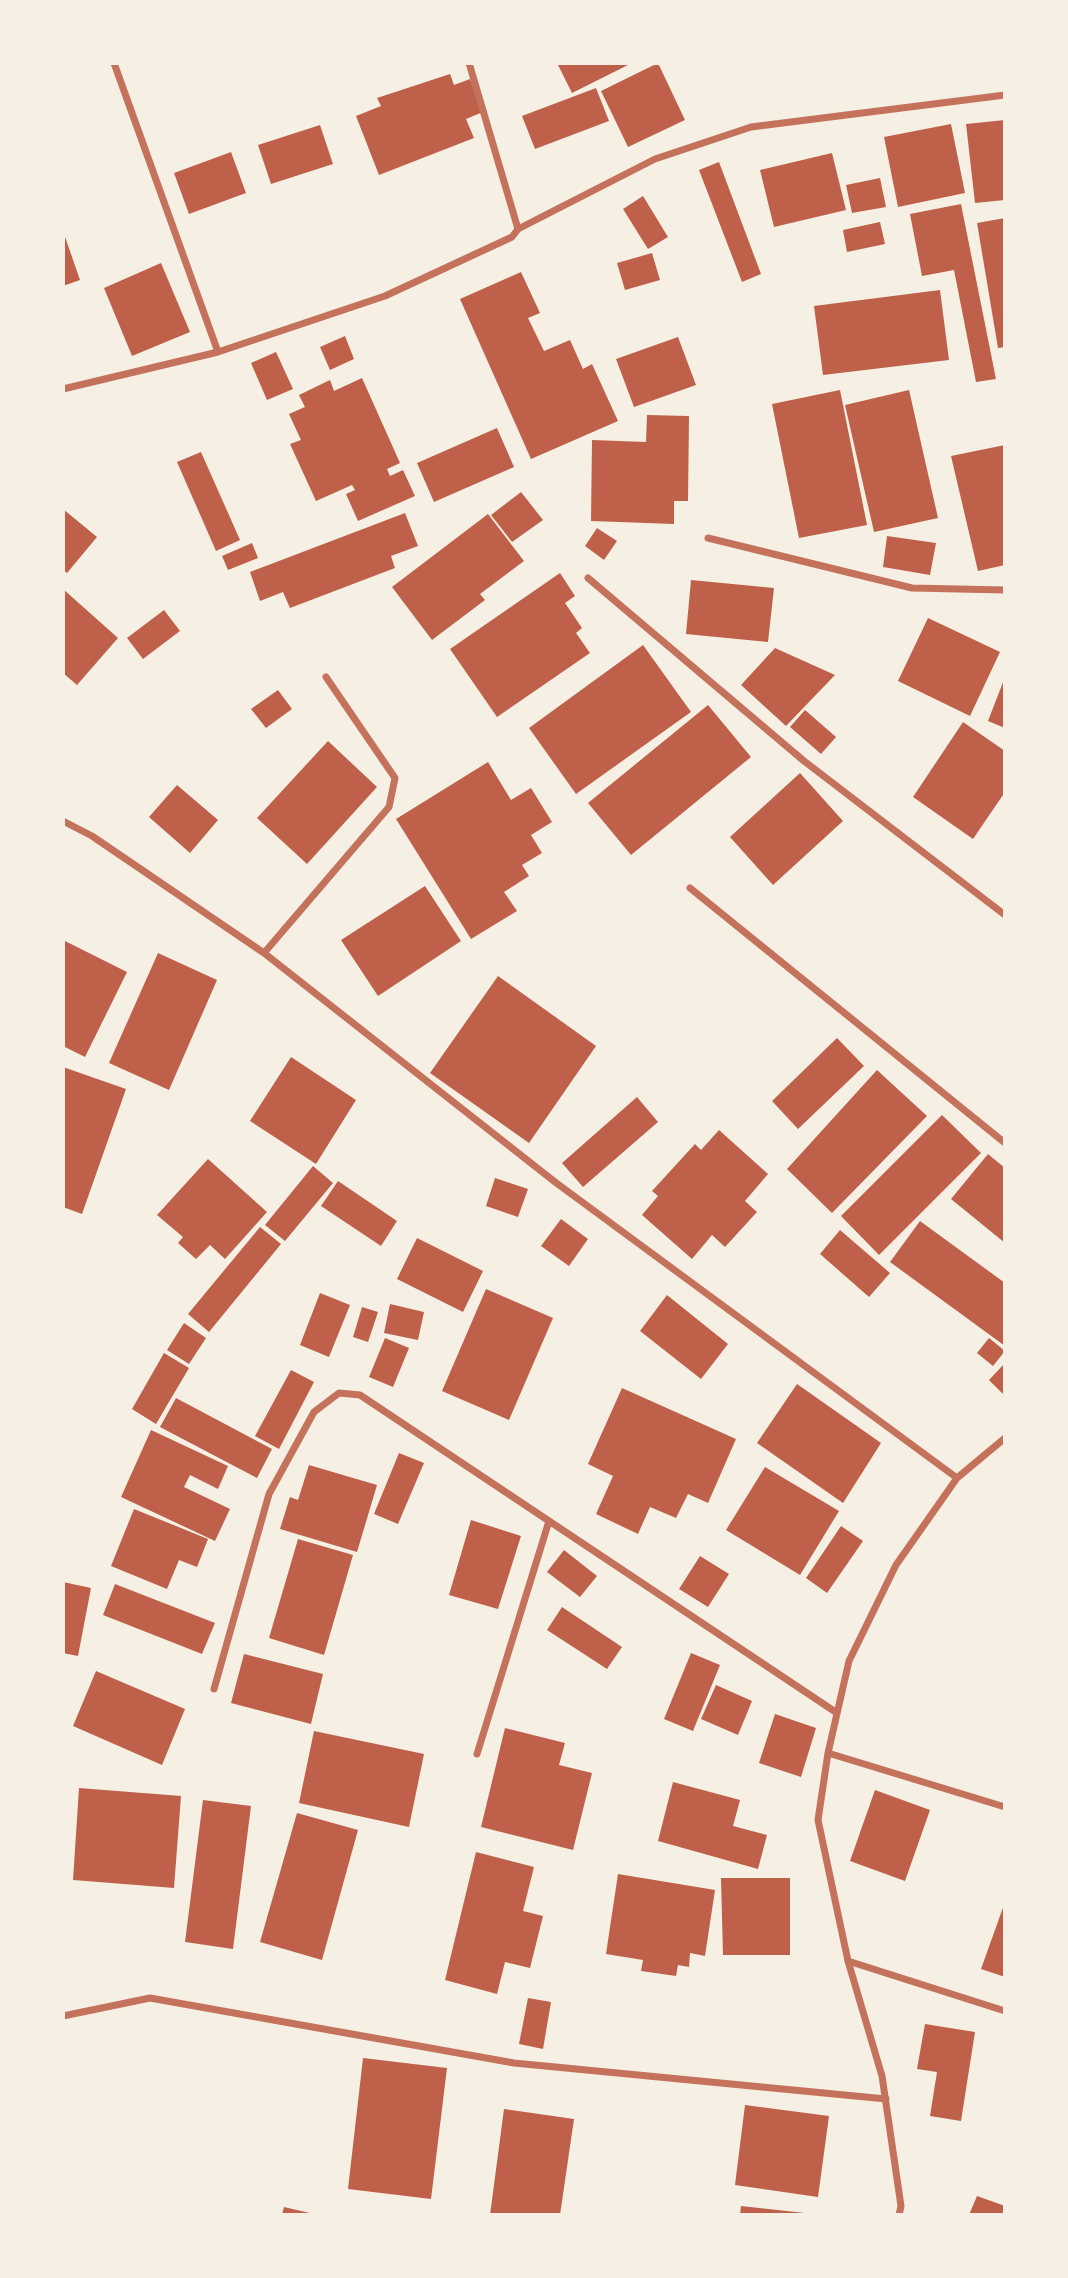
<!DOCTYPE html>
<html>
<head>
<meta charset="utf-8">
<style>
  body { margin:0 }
  #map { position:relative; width:1068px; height:2278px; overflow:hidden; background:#f6efe4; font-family:"Space Grotesk",sans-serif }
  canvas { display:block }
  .frame { position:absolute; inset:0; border:65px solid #f6efe4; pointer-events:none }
</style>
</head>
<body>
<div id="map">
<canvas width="1068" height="2278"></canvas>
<div class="frame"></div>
</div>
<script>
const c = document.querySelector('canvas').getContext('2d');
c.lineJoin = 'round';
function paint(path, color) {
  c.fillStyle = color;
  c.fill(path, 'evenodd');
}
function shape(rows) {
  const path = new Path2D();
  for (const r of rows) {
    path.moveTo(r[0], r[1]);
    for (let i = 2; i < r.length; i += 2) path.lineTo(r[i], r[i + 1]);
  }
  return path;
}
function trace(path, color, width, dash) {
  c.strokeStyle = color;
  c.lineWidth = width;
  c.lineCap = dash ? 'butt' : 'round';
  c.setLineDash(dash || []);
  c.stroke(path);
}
paint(shape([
  [557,63,632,63,572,93],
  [658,63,685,120,628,147,601,91],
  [450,74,454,85,470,79,483,112,466,119,474,138,379,175,356,116,381,106,377,98],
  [596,88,609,121,535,149,522,116],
  [1005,120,1005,200,975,203,966,124],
  [951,124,965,193,898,207,884,137],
  [320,125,333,164,271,184,258,145],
  [231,152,246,193,189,214,174,173],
  [832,153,846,210,774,227,760,170],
  [719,162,761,274,742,282,699,170],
  [880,178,886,207,852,213,846,185],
  [643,196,668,237,648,249,623,209],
  [961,204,996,379,976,382,954,270,922,276,910,214],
  [1005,218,1005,347,998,348,977,223],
  [880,222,885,244,847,252,843,230],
  [63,231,80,280,63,286],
  [652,253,660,280,625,290,617,263],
  [161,263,190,332,132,356,104,288],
  [521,272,540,313,528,318,544,351,570,340,583,369,592,364,618,421,531,459,460,299],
  [940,290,949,360,823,375,814,306],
  [345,336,354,359,330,370,320,347],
  [678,337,696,385,634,407,616,359],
  [276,352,293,389,267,400,251,363],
  [362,378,400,463,387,469,390,476,403,470,415,496,358,521,346,494,355,490,352,485,316,501,290,444,301,440,289,414,305,407,299,395,330,380,334,391],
  [840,390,867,525,799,538,772,404],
  [909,390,938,518,874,532,845,405],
  [647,415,689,416,688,501,674,501,674,524,591,521,592,440,646,442],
  [497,428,514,467,434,502,417,463],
  [1005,445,1005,565,978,571,951,456],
  [201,452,240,540,216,551,177,462],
  [521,492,543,520,512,542,491,515],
  [63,509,97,537,67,573,63,570],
  [405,513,418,546,391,556,395,568,290,608,283,592,260,601,250,572],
  [488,514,524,561,480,594,485,600,432,640,392,587],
  [597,528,617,541,604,560,585,546],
  [887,536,936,543,930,575,883,567],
  [252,543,258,558,228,570,222,556],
  [560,573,575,596,565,603,582,628,576,633,590,653,497,717,450,649],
  [691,580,774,588,768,642,686,634],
  [63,589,118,638,77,685,63,673],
  [164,610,180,631,143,659,127,638],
  [928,618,1000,652,970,716,898,681],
  [643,645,691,712,576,794,529,728],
  [775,648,835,675,786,726,741,685],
  [1005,677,1005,728,988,721],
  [278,690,292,709,266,728,251,709],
  [708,705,751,757,631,855,588,803],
  [805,710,836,737,821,754,790,727],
  [963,722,1005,751,1005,792,973,839,913,797],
  [328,741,377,787,307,864,257,818],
  [488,762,511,800,531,788,552,822,531,835,542,853,522,865,529,876,504,892,517,911,471,939,396,819],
  [800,773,843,821,773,885,730,837],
  [177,785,218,820,190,853,149,817],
  [425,886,461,941,378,996,341,940],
  [63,940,127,972,85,1057,63,1046],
  [158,953,217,980,169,1090,109,1063],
  [498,976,596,1046,529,1143,430,1073],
  [837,1038,864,1066,798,1129,772,1101],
  [291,1057,356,1100,316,1164,250,1121],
  [63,1067,126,1089,82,1214,63,1207],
  [877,1070,927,1116,832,1213,787,1169],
  [637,1097,658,1122,583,1187,562,1163],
  [942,1115,981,1153,879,1255,841,1216],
  [719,1130,768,1174,745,1201,757,1212,725,1247,712,1235,692,1259,642,1215,658,1196,652,1191,695,1144,701,1150],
  [988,1154,1005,1168,1005,1243,951,1199],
  [208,1159,267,1212,225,1259,210,1245,196,1259,178,1243,183,1237,157,1215],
  [313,1166,333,1183,285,1241,265,1225],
  [495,1178,528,1189,518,1217,486,1206],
  [338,1181,397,1221,381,1246,321,1206],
  [561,1219,588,1239,569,1266,541,1246],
  [920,1221,1005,1283,1005,1346,890,1262],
  [260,1227,281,1244,209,1332,188,1314],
  [840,1230,890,1273,869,1297,820,1254],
  [417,1238,483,1271,463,1312,397,1279],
  [486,1289,553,1318,509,1420,442,1391],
  [320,1293,350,1305,329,1357,300,1345],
  [667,1295,728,1344,701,1379,640,1331],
  [390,1304,424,1312,418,1340,384,1333],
  [362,1307,378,1312,368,1342,353,1337],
  [184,1323,206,1338,189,1364,167,1350],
  [385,1338,409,1348,393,1387,369,1377],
  [989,1338,1005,1351,993,1366,977,1353],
  [164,1353,189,1368,156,1424,132,1409],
  [1005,1363,1005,1396,989,1380],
  [291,1370,314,1382,279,1449,255,1436],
  [797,1384,881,1443,843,1503,757,1443],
  [622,1388,736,1439,708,1503,688,1494,676,1518,650,1507,638,1534,596,1514,613,1476,588,1464],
  [176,1398,272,1449,257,1478,160,1427],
  [151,1430,228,1466,218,1489,190,1475,184,1487,230,1509,215,1541,121,1497],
  [399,1453,424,1463,398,1524,374,1514],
  [309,1465,377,1485,357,1552,280,1529,290,1497,298,1500],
  [765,1467,839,1511,800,1575,726,1530],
  [134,1509,208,1539,197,1567,179,1560,167,1589,111,1566],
  [471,1520,521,1536,498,1609,449,1595],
  [841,1526,863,1541,827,1593,806,1578],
  [298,1539,353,1555,324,1655,269,1638],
  [564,1550,597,1576,580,1597,547,1572],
  [700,1556,729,1574,708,1607,679,1589],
  [63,1582,91,1588,78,1656,63,1653],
  [115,1584,215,1623,202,1654,103,1615],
  [562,1607,622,1647,607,1669,547,1630],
  [691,1653,720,1665,693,1731,664,1719],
  [244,1654,323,1674,311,1724,231,1703],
  [96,1671,185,1709,162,1765,73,1726],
  [716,1685,752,1701,738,1735,701,1719],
  [775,1714,816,1728,801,1777,759,1763],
  [505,1728,565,1743,559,1765,592,1773,573,1850,481,1827],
  [314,1731,424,1754,409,1827,299,1803],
  [673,1782,740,1800,733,1826,767,1835,758,1869,658,1841],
  [79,1788,181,1796,174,1888,73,1880],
  [875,1790,930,1810,905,1881,850,1861],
  [203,1800,251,1806,233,1949,185,1942],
  [297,1813,358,1830,322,1960,260,1942],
  [476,1852,534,1867,523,1911,543,1916,530,1968,505,1962,497,1994,445,1980],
  [618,1874,715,1890,705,1956,690,1953,689,1967,678,1965,676,1976,641,1971,643,1960,606,1954],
  [721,1878,790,1878,790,1955,723,1955],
  [1005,1902,1005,1977,981,1969],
  [528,1998,551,2002,543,2049,519,2044],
  [925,2024,975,2032,961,2121,930,2116,937,2072,917,2069],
  [363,2058,447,2068,431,2199,348,2189],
  [745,2105,829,2116,818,2197,735,2185],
  [504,2109,574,2119,560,2215,490,2215],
  [977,2196,1005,2206,1005,2215,969,2215],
  [741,2206,805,2213,805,2215,740,2215],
  [284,2207,314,2214,314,2215,282,2215]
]), '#bf614a');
trace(shape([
  [114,63,218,352],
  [469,63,518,229],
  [63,389,218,352,385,296,512,237,518,229,655,159,751,127,1005,95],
  [708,538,912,588,1005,590],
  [588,578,804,761,1005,915],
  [63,821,92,836,264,953,555,1182,957,1478],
  [690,888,1005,1143],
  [264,953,389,807,395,778,326,677],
  [214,1689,269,1494,314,1412,339,1393,360,1395,837,1713],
  [828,1753,1005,1807],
  [477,1754,549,1521],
  [848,1961,1005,2011],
  [63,2016,150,1998,514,2063,886,2099],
  [899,2215,901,2206,882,2076,848,1961,818,1820,828,1753,849,1661,896,1565,957,1478,1005,1438]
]), '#c5725c', 7);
</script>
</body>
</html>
